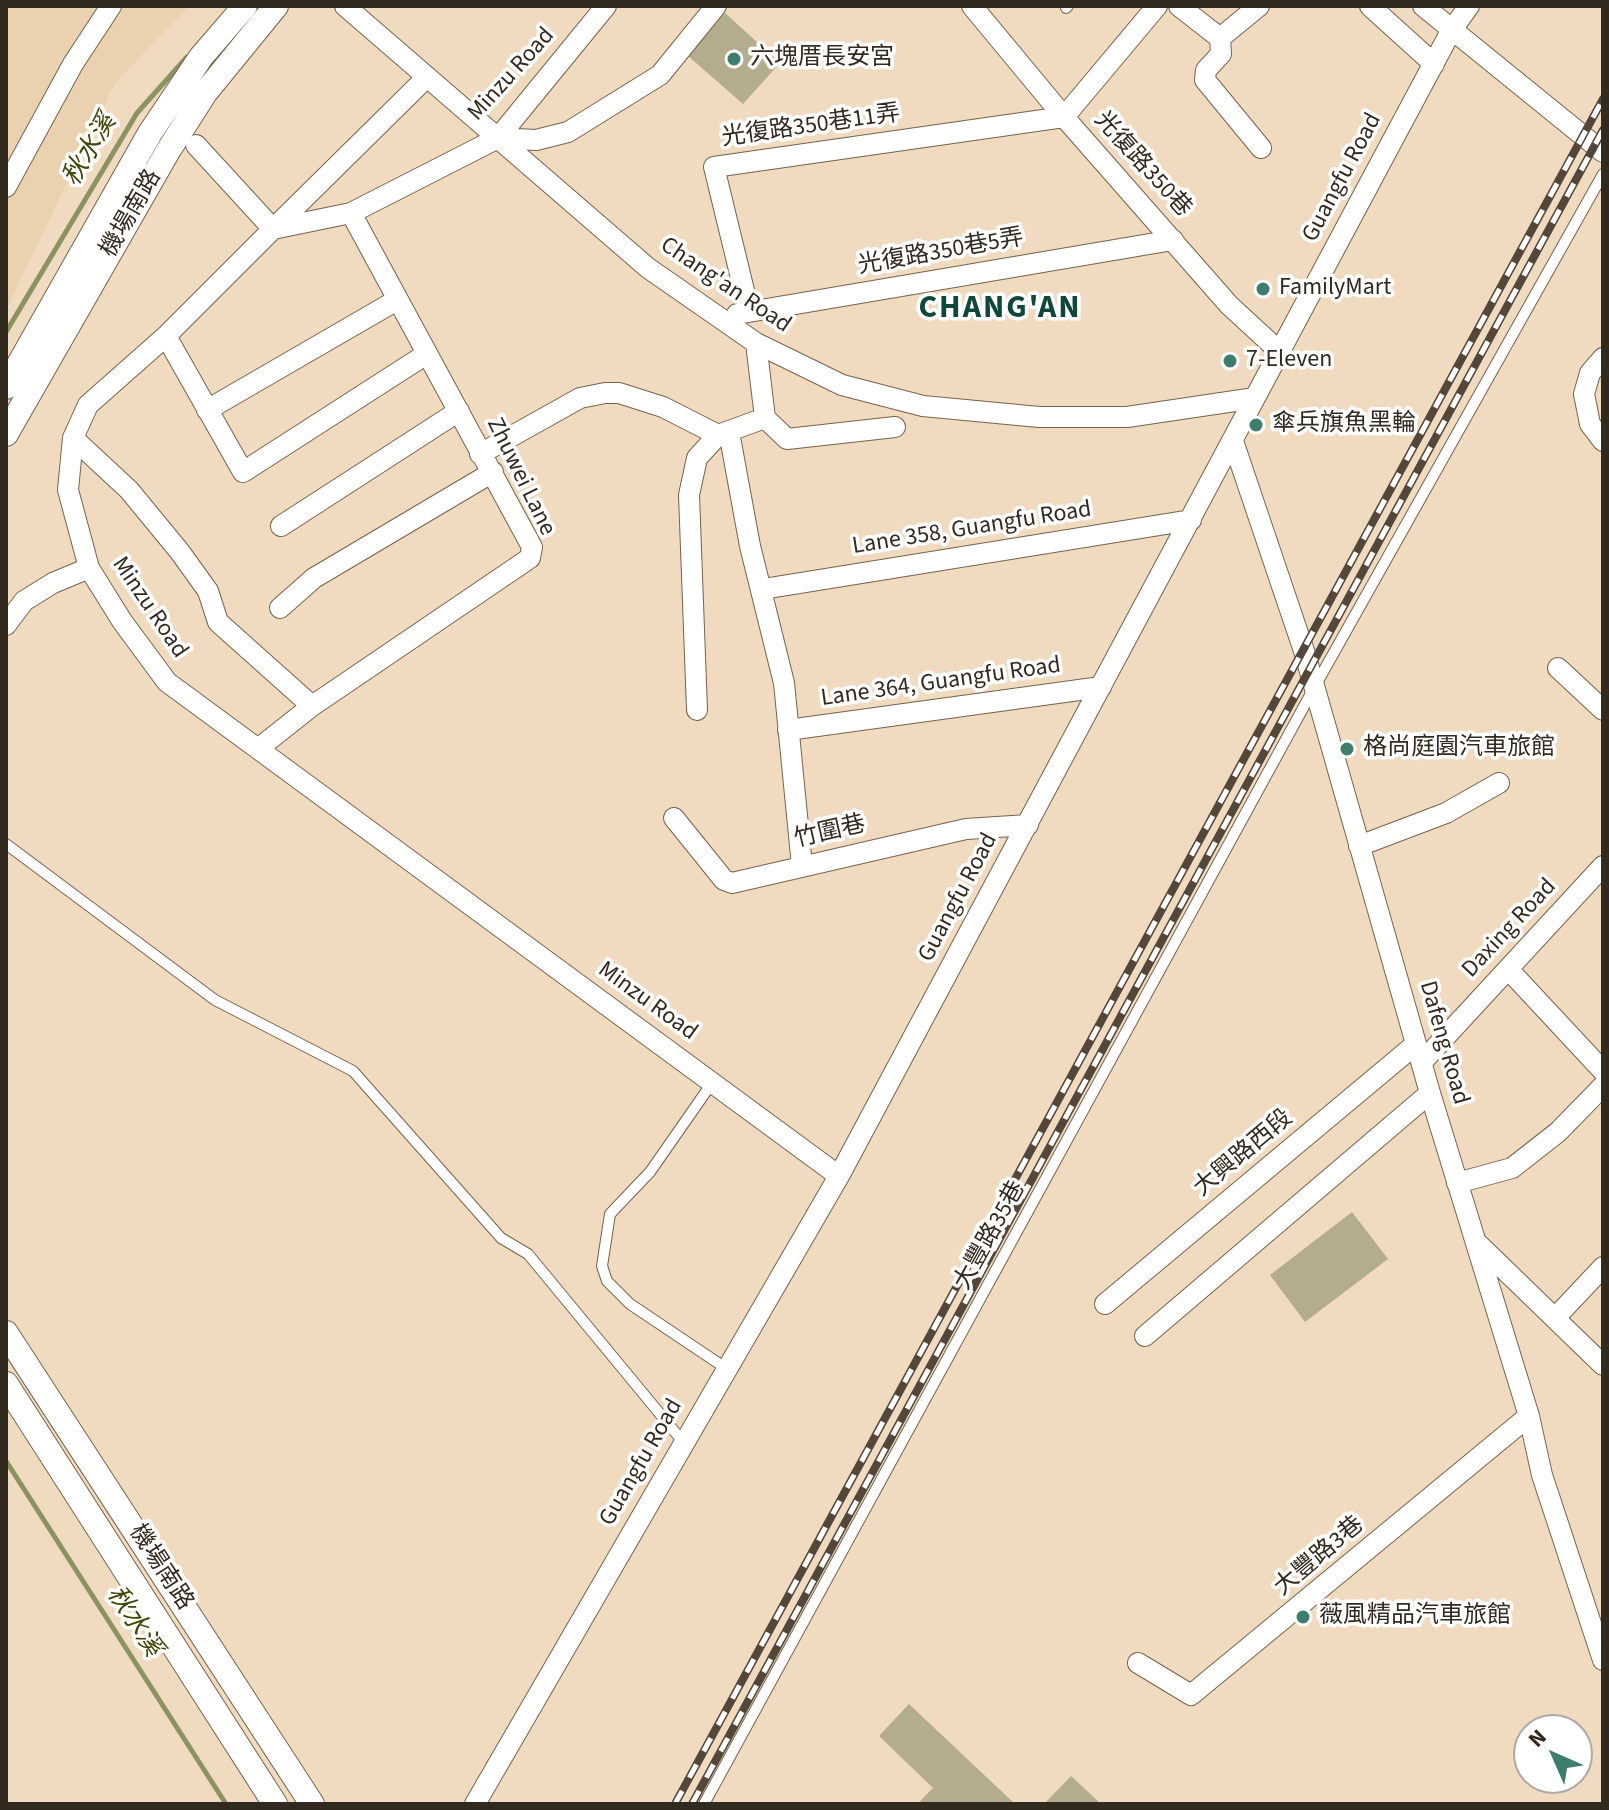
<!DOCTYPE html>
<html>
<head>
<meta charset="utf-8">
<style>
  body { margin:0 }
  #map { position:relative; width:1609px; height:1810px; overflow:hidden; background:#f1dbc0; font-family:"Source Sans 3",sans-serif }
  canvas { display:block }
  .frame { position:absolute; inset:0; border:8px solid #322a1f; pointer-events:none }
  .north { position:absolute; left:1513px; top:1714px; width:80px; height:80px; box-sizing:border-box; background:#fff; border:2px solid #adaaa5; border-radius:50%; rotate:315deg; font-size:22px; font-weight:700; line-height:32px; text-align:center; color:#322a1f }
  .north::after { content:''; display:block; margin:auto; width:28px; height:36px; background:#3c7d6d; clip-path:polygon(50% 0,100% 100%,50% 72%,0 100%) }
</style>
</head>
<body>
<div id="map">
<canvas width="1609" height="1810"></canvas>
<div class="frame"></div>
<div class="north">N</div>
</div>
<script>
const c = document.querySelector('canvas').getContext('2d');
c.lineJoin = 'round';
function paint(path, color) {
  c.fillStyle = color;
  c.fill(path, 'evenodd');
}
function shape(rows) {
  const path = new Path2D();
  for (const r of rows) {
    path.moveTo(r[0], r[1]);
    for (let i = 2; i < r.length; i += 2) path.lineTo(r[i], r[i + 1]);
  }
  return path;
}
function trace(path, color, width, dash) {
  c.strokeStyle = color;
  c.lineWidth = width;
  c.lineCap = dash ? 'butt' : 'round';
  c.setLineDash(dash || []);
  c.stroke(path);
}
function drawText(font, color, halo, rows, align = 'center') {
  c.font = font + ' "Source Sans 3","Noto Sans TC",sans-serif';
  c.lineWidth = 7;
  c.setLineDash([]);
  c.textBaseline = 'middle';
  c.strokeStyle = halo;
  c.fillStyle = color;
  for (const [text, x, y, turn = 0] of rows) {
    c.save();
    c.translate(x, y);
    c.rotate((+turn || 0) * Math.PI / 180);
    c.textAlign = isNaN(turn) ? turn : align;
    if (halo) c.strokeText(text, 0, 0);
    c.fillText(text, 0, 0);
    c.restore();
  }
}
paint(shape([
  [6,6,189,6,115,83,6,310]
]), '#ead1af');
trace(shape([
  [6,332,137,113,187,57],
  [6,1461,226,1804]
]), '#8c9362', 5);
paint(shape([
  [725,13,780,63,743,104,687,55],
  [1352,1212,1388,1259,1305,1322,1270,1275],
  [909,1704,1015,1804,924,1804,920,1801,933,1788,879,1736],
  [1071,1776,1101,1804,1044,1804]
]), '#b4ac8e');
const service = shape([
  [1066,8,1068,6],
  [6,844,215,1000,353,1071,501,1238,528,1254,684,1443],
  [712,1083,650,1172,610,1214,602,1266,607,1281,630,1304,727,1369],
  [704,1804,1314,688,1603,174]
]);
const minor = shape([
  [345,6,648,268,756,343,842,385,923,406,1039,417,1127,417,1255,398],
  [606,6,498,138,351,213,273,229,166,336,88,405,73,438,68,490,89,568,122,621,167,682,839,1176],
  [972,6,1064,117,1229,305,1280,352],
  [1179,6,1220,38],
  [1370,6,1434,64],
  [1423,6,1603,152],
  [1220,38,1221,54,1206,70,1205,80,1261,148],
  [1220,38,1259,6],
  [498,138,536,140,568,132,660,75,716,6],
  [196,145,273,229,427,77],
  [6,187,73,64,111,6],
  [749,311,714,167,1064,117,1157,6],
  [737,314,1173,240],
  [166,336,243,472,425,355],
  [756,343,765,418],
  [1603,358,1590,373,1584,394,1590,424,1603,441],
  [207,410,397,300],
  [729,432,750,546,784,683,802,866],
  [73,438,129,490,180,552,208,591,218,622,312,706],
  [1233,441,1305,654,1430,1093,1529,1416,1542,1475,1603,1660],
  [480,454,580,398,605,393,619,393,663,407,718,435,765,418,787,439,895,427],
  [281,526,459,411],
  [763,589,1191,520],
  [280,608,314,578,493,472],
  [6,625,24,601,53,583,89,568],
  [1558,668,1603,710],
  [697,710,689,495,697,458,718,435],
  [788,730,1101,687],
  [259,748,312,706,530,558,532,547,351,213],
  [674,818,724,880,732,883,966,829,1028,825],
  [1359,846,1446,813,1499,783],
  [1508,969,1603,1071],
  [1422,1062,1603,866],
  [1457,1183,1512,1168,1558,1132,1603,1086],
  [1476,1242,1603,1365],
  [1105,1304,1416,1044],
  [1555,1318,1603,1267],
  [1145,1336,1430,1093],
  [1138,1663,1191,1695,1529,1416],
  [475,1804,839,1176,1451,31,1469,6]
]);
const tertiary = shape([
  [6,387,150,133,201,57,245,6],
  [6,434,168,151,205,93,276,6],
  [6,1333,312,1804],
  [6,1384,275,1804]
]);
trace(service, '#76634b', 12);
trace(minor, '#76634b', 22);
trace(tertiary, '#76634b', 26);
trace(service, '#fff', 10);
trace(minor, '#fff', 20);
trace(tertiary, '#fff', 24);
const rail = shape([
  [675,1804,1603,99],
  [692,1804,1603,130]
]);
trace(rail, '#52473a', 8);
trace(rail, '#fff', 5, [15]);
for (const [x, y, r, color] of [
  [734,59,8,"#3c7d6d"],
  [1263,289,8,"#3c7d6d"],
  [1230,361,8,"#3c7d6d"],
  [1256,425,8,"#3c7d6d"],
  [1347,749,8,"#3c7d6d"],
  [1303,1617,8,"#3c7d6d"]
]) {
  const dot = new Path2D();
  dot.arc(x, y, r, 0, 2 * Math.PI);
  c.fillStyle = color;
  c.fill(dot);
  trace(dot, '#fff', 3);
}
drawText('24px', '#322a1f', '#fff', [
  ["六塊厝長安宮",750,59],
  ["FamilyMart",1279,289],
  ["7-Eleven",1246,361],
  ["傘兵旗魚黑輪",1272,425],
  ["格尚庭園汽車旅館",1363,749],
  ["薇風精品汽車旅館",1319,1617]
], 'left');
drawText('24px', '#322a1f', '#fff', [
  ["Minzu Road",512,75,-48],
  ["光復路350巷11弄",811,127,-8],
  ["光復路350巷",1142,165,48],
  ["Guangfu Road",1343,178,-62],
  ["機場南路",132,214,-60],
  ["光復路350巷5弄",941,253,-10],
  ["Chang'an Road",725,286,34],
  ["Zhuwei Lane",520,477,64],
  ["Lane 358, Guangfu Road",972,529,-9],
  ["Minzu Road",149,608,56],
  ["Lane 364, Guangfu Road",941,683,-8],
  ["竹圍巷",830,833,-13],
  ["Guangfu Road",959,898,-62],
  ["Daxing Road",1510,929,-47],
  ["Minzu Road",647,1002,36],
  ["Dafeng Road",1443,1043,74],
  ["大興路西段",1244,1154,-40],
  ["大豐路35巷",991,1236,-61],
  ["Guangfu Road",642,1463,-60],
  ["大豐路3巷",1320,1557,-40],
  ["機場南路",160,1568,57]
]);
drawText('italic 26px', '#404508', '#fff', [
  ["秋水溪",91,151,-59],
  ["秋水溪",133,1622,57]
]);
c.letterSpacing = '2px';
drawText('bold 32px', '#0f473b', '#fff', [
  ["CHANG'AN",1000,310]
]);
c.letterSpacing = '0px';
</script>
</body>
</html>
